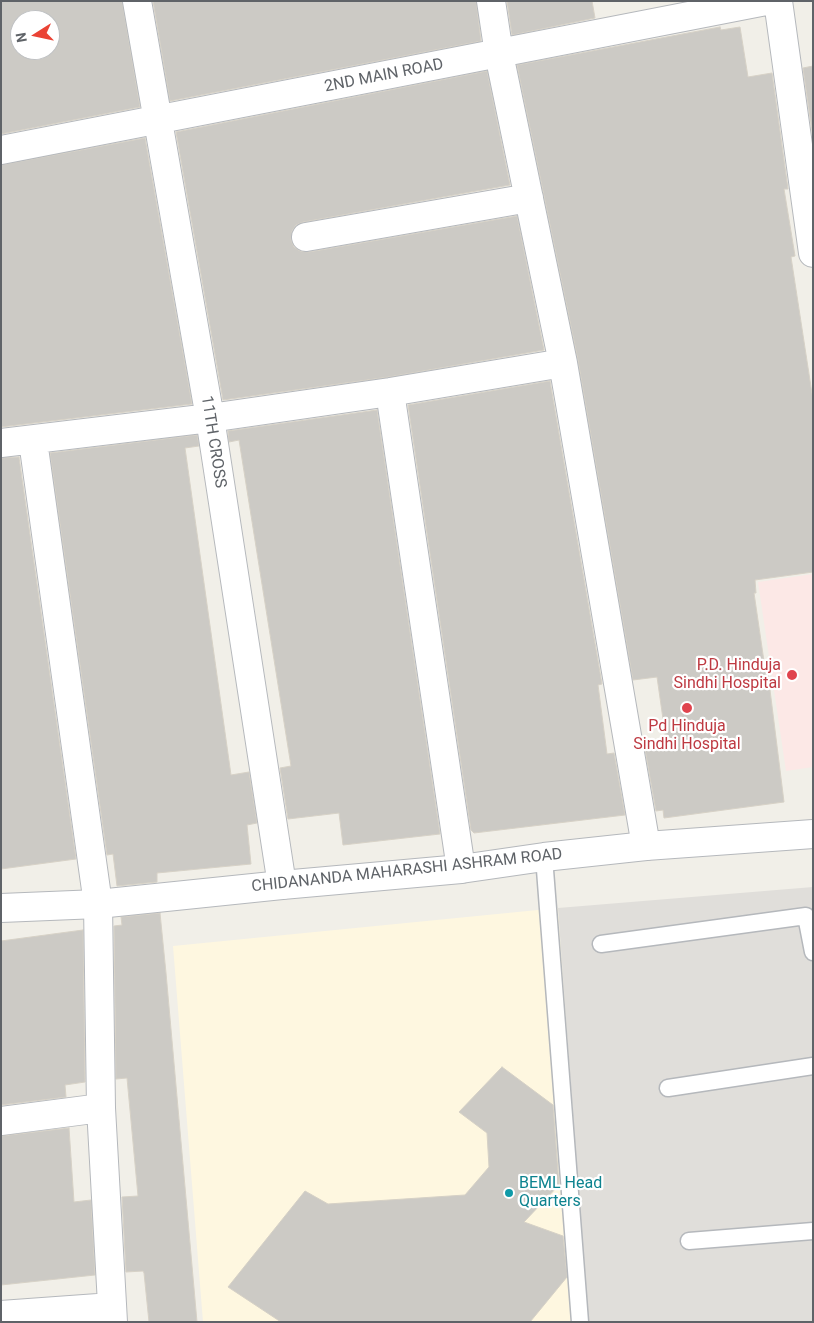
<!DOCTYPE html>
<html>
<head>
<meta charset="utf-8">
<style>
  body { margin:0 }
  #map { position:relative; width:814px; height:1323px; overflow:hidden; background:#f1efe8; font-family:Roboto,sans-serif }
  canvas { display:block }
  .frame { position:absolute; inset:0; border:2px solid #5f6368; pointer-events:none }
  .north { position:absolute; left:10px; top:10px; width:50px; height:50px; box-sizing:border-box; background:#fff; border:1px solid #bfc1c3; border-radius:50%; rotate:260deg; font-size:14px; font-weight:700; line-height:20px; text-align:center; color:#5f6368 }
  .north::after { content:''; display:block; margin:auto; width:18px; height:22px; background:#ea4335; clip-path:polygon(50% 0,100% 100%,50% 72%,0 100%) }
</style>
</head>
<body>
<div id="map">
<canvas width="814" height="1323"></canvas>
<div class="frame"></div>
<div class="north">N</div>
</div>
<script>
const c = document.querySelector('canvas').getContext('2d');
c.lineJoin = 'round';
function paint(path, color) {
  c.fillStyle = color;
  c.fill(path, 'evenodd');
}
function shape(rows) {
  const path = new Path2D();
  for (const r of rows) {
    path.moveTo(r[0], r[1]);
    for (let i = 2; i < r.length; i += 2) path.lineTo(r[i], r[i + 1]);
  }
  return path;
}
function trace(path, color, width, dash) {
  c.strokeStyle = color;
  c.lineWidth = width;
  c.lineCap = dash ? 'butt' : 'round';
  c.setLineDash(dash || []);
  c.stroke(path);
}
function drawText(font, color, halo, rows, align = 'center') {
  c.font = font + ' Roboto,sans-serif';
  c.lineWidth = 4.5;
  c.setLineDash([]);
  c.textBaseline = 'middle';
  c.strokeStyle = halo;
  c.fillStyle = color;
  for (const [text, x, y, turn = 0] of rows) {
    c.save();
    c.translate(x, y);
    c.rotate((+turn || 0) * Math.PI / 180);
    c.textAlign = isNaN(turn) ? turn : align;
    if (halo) c.strokeText(text, 0, 0);
    c.fillText(text, 0, 0);
    c.restore();
  }
}
paint(shape([
  [558,908,588,1322,203,1322,173,946]
]), '#fef7e0');
paint(shape([
  [813,887,813,1322,588,1322,558,908]
]), '#e0deda');
paint(shape([
  [813,574,813,767,786,771,758,582]
]), '#fce8e6');
const building = shape([
  [1,1,122,1,140,107,1,134,1,1],
  [20,20,50,20,50,50,20,50,20,20],
  [153,1,476,1,481,41,170,101,153,1],
  [507,1,592,1,595,18,512,35,507,1],
  [720,27,721,30,740,27,748,77,772,73,788,189,784,189,795,256,791,257,813,400,813,572,755,580,756,593,754,593,766,675,768,674,784,802,664,818,663,810,656,811,645,749,667,747,657,677,633,680,578,360,517,65,720,27],
  [813,66,813,138,803,68,813,66],
  [487,71,510,185,303,222,296,225,292,231,291,240,294,247,300,251,309,252,517,216,544,350,388,377,223,400,176,132,487,71],
  [145,138,192,404,1,427,1,165,145,138],
  [550,381,602,684,598,685,607,754,614,753,625,815,474,833,471,830,408,405,550,381],
  [377,410,440,834,343,845,339,813,288,819,280,768,291,766,239,440,229,442,228,431,377,410],
  [197,435,199,446,185,448,231,775,249,772,257,823,247,825,251,864,157,873,157,882,117,886,113,854,107,855,50,453,197,435],
  [19,457,76,859,1,869,1,458,19,457],
  [160,913,166,973,197,1322,149,1322,144,1273,143,1271,126,1272,122,1197,138,1196,127,1078,116,1079,114,926,122,925,121,917,160,913],
  [83,930,85,1082,65,1085,66,1097,1,1105,1,941,83,930],
  [502,1067,553,1105,559,1185,524,1222,563,1236,567,1277,530,1322,281,1322,228,1287,305,1191,328,1204,465,1195,489,1167,487,1133,459,1112,502,1067],
  [69,1128,74,1202,91,1200,95,1275,1,1285,1,1136,69,1128]
]);
paint(building, '#cccac5');
trace(building, '#d6d1c6', 1);
const service = shape([
  [544,857,580,1322],
  [601,944,806,916,813,952],
  [668,1088,813,1066],
  [689,1241,813,1231]
]);
const minor = shape([
  [137,1,210,418,282,885],
  [491,1,499,54,563,363,646,846],
  [778,1,813,253],
  [1,150,766,1],
  [306,237,529,198],
  [390,392,461,869],
  [33,441,98,904,101,1108,113,1322],
  [1,443,210,418,390,392,563,363],
  [1,1121,101,1108],
  [1,1315,112,1307]
]);
const tertiary = shape([
  [1,908,98,904,282,885,461,869,544,857,646,846,813,834]
]);
trace(service, '#b5b8bc', 19);
trace(minor, '#b5b8bc', 30);
trace(tertiary, '#b5b8bc', 30);
trace(service, '#fff', 16);
trace(minor, '#fff', 28);
trace(tertiary, '#fff', 28);
for (const [x, y, r, color] of [
  [792,675,6,"#e0444e"],
  [687,708,6,"#e0444e"],
  [509,1193,5,"#0f9aa8"]
]) {
  const dot = new Path2D();
  dot.arc(x, y, r, 0, 2 * Math.PI);
  c.fillStyle = color;
  c.fill(dot);
  trace(dot, '#fff', 2);
}
drawText('16px', '#5f6368', '#fff', [
  ["2ND MAIN ROAD",384,76,-11],
  ["11TH CROSS",213,442,81],
  ["CHIDANANDA MAHARASHI ASHRAM ROAD",407,871,-6]
]);
drawText('16px', '#be3a42', '#fff', [
  ["P.D. Hinduja",781,666],
  ["Sindhi Hospital",781,684],
  ["Pd Hinduja",687,727,"center"],
  ["Sindhi Hospital",687,745,"center"]
], 'right');
drawText('16px', '#0d838f', '#fff', [
  ["BEML Head",519,1184],
  ["Quarters",519,1202]
], 'left');
</script>
</body>
</html>
